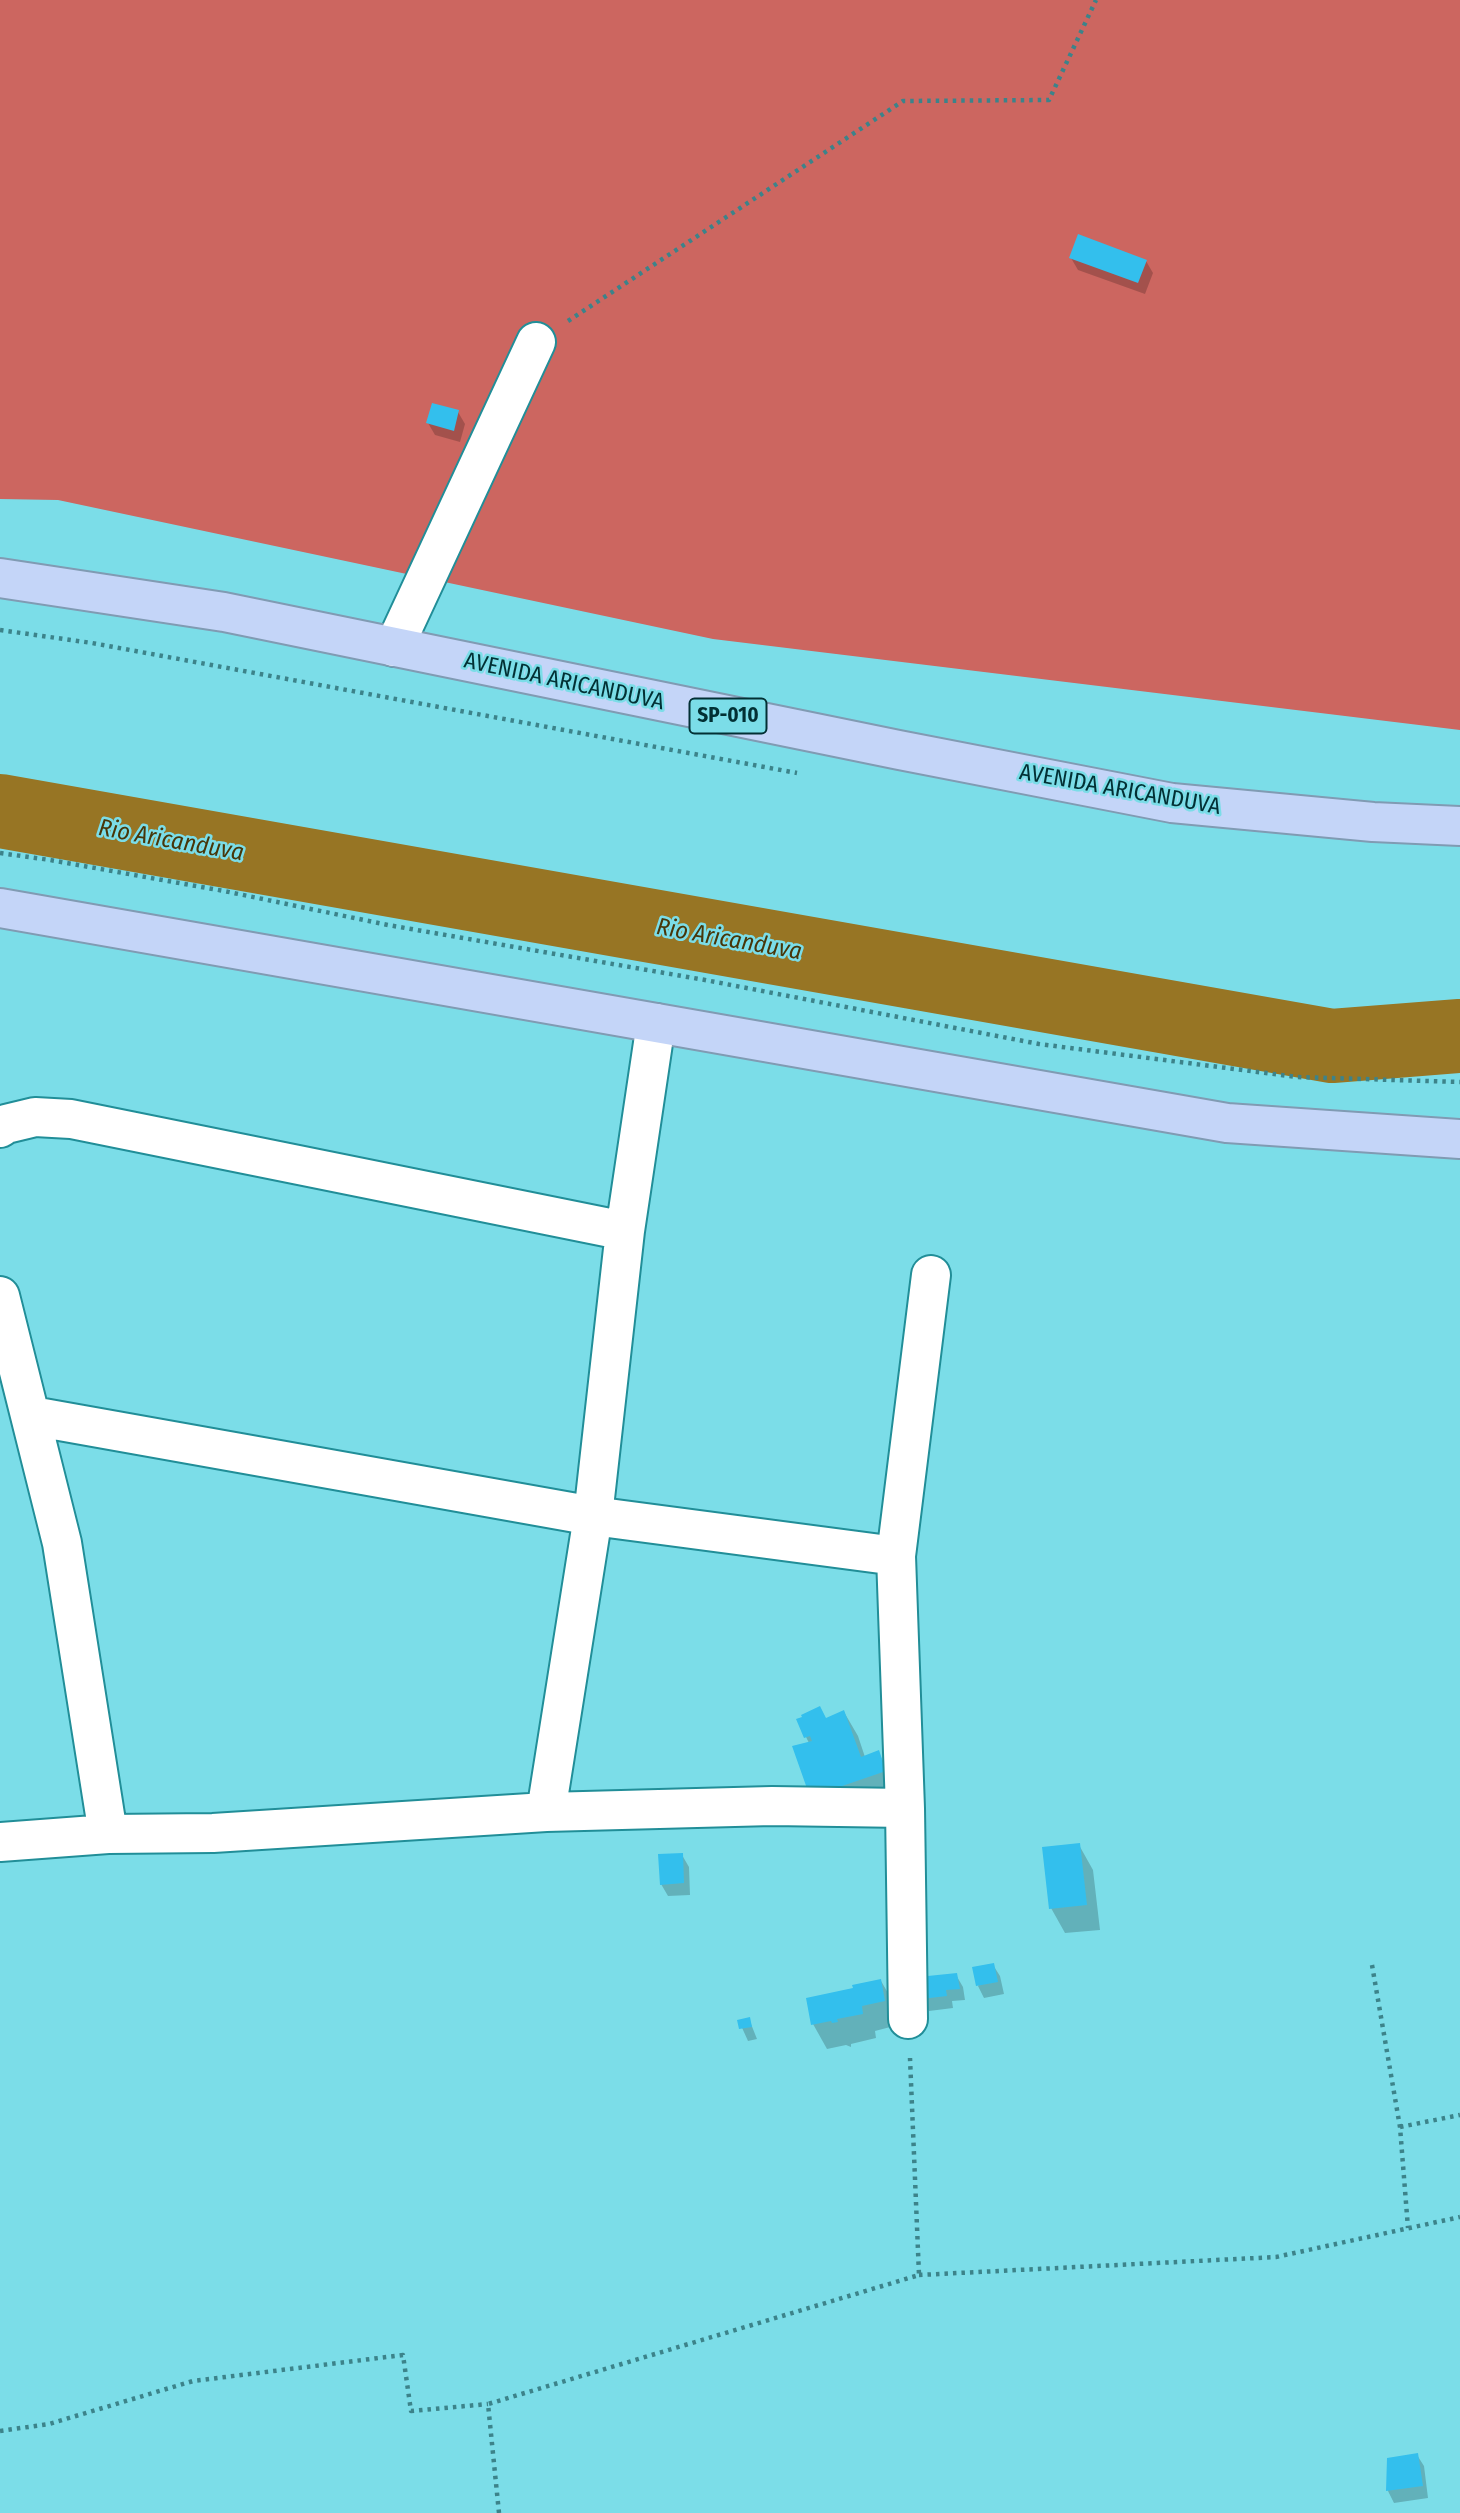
<!DOCTYPE html>
<html>
<head>
<meta charset="utf-8">
<style>
  body { margin:0 }
  canvas { display:block; background:#7bdde8 }
</style>
</head>
<body>
<canvas width="1460" height="2513"></canvas>
<script>
const c = document.querySelector('canvas').getContext('2d');
c.lineJoin = 'round';
function paint(path, color) {
  c.fillStyle = color;
  c.fill(path, 'evenodd');
}
function shape(rows) {
  const path = new Path2D();
  for (const r of rows) {
    path.moveTo(r[0], r[1]);
    for (let i = 2; i < r.length; i += 2) path.lineTo(r[i], r[i + 1]);
  }
  return path;
}
function trace(path, color, width, dash) {
  c.strokeStyle = color;
  c.lineWidth = width;
  c.lineCap = dash ? 'butt' : 'round';
  c.setLineDash(dash || []);
  c.stroke(path);
}
function drawText(font, color, halo, rows, align = 'center') {
  c.font = font + ' "Fira Sans Condensed",sans-serif';
  c.lineWidth = 5;
  c.setLineDash([]);
  c.textBaseline = 'middle';
  c.strokeStyle = halo;
  c.fillStyle = color;
  for (const [text, x, y, turn = 0] of rows) {
    c.save();
    c.translate(x, y);
    c.rotate((+turn || 0) * Math.PI / 180);
    c.textAlign = isNaN(turn) ? turn : align;
    if (halo) c.strokeText(text, 0, 0);
    c.fillText(text, 0, 0);
    c.restore();
  }
}
paint(shape([
  [0,0,1460,0,1460,730,713,639,58,500,0,499]
]), '#cc6660');
paint(shape([
  [1071,258,1146,261,1153,273,1145,294,1078,270],
  [458,412,465,424,460,442,435,435,428,423],
  [844,1712,858,1736,865,1757,878,1752,892,1777,899,1796,825,1821,809,1743,806,1737,826,1720],
  [1079,1845,1093,1870,1100,1930,1065,1933,1051,1908],
  [682,1855,689,1867,690,1895,668,1896,661,1884],
  [993,1965,1000,1976,1004,1994,984,1998,978,1986],
  [956,1975,963,1987,965,2000,952,2001,953,2008,929,2011,923,1999],
  [881,1981,895,2005,898,2025,875,2031,876,2038,851,2044,851,2047,846,2045,827,2049,813,2024,854,1989],
  [749,2019,757,2039,748,2041,739,2021],
  [1417,2455,1424,2466,1428,2498,1394,2503,1388,2491,1389,2460]
]), '#0003');
trace(shape([
  [0,811,1332,1046,1460,1036]
]), '#977524', 74);
paint(shape([
  [1078,234,1147,260,1138,283,1069,258],
  [432,403,459,410,454,431,426,423],
  [820,1706,826,1718,844,1710,861,1757,879,1750,886,1771,810,1797,792,1746,812,1741,810,1736,804,1738,796,1719,802,1717,801,1715],
  [1080,1843,1087,1905,1049,1909,1042,1847],
  [683,1853,684,1883,660,1885,658,1854],
  [994,1963,998,1982,976,1986,972,1967],
  [957,1973,960,1989,946,1990,947,1996,921,1999,918,1977],
  [881,1979,885,2001,862,2006,863,2014,837,2019,838,2022,832,2023,831,2021,811,2025,806,1998,853,1988,852,1985],
  [750,2017,752,2027,739,2029,737,2020],
  [1418,2453,1423,2486,1386,2491,1387,2458]
]), '#33bfed');
const minor = shape([
  [394,647,536,342],
  [0,1128,6,1124,35,1117,71,1119,625,1231],
  [0,1296,62,1543,108,1834],
  [32,1416,593,1516,896,1556],
  [546,1812,593,1516,625,1231,656,1023],
  [0,1842,108,1834,213,1833,546,1812,772,1806,905,1808],
  [908,2019,905,1808,896,1556,931,1275]
]);
const highway = shape([
  [0,578,224,612,899,750,1172,803,1373,822,1460,826],
  [0,908,1227,1123,1460,1139]
]);
trace(minor, '#218e98', 42);
trace(highway, '#809bb3', 42);
trace(shape([
  [568,321,903,101,1049,100,1096,0],
  [0,630,92,643,797,773],
  [0,853,50,860,224,891,388,925,705,980,1039,1044,1297,1077,1460,1082],
  [1372,1965,1400,2127,1408,2228],
  [1400,2127,1460,2115],
  [919,2275,1276,2257,1460,2217],
  [0,2431,49,2424,193,2381,403,2355,411,2411,488,2404],
  [499,2513,488,2404,919,2275,910,2058]
]), '#3c838a', 4.5, [3.5, 5]);
trace(minor, '#fff', 38);
trace(highway, '#c4d5f8', 38);
for (const [x, y, w] of [
  [728,716,77]
]) {
  const box = new Path2D();
  box.roundRect(x - w / 2, y - 17.5, w, 35, 5);
  c.fillStyle = '#7bdde8';
  c.fill(box);
  trace(box, '#023034', 2);
}
drawText('bold 21px', '#023034', null, [
  ["SP-010",728,716]
]);
drawText('23px', '#023034', '#7bdde8', [
  ["AVENIDA ARICANDUVA",564,682,12],
  ["AVENIDA ARICANDUVA",1120,790,10]
]);
drawText('italic 24px', '#483609', '#7bdde8', [
  ["Rio Aricanduva",171,841,10],
  ["Rio Aricanduva",729,940,10]
]);
</script>
</body>
</html>
